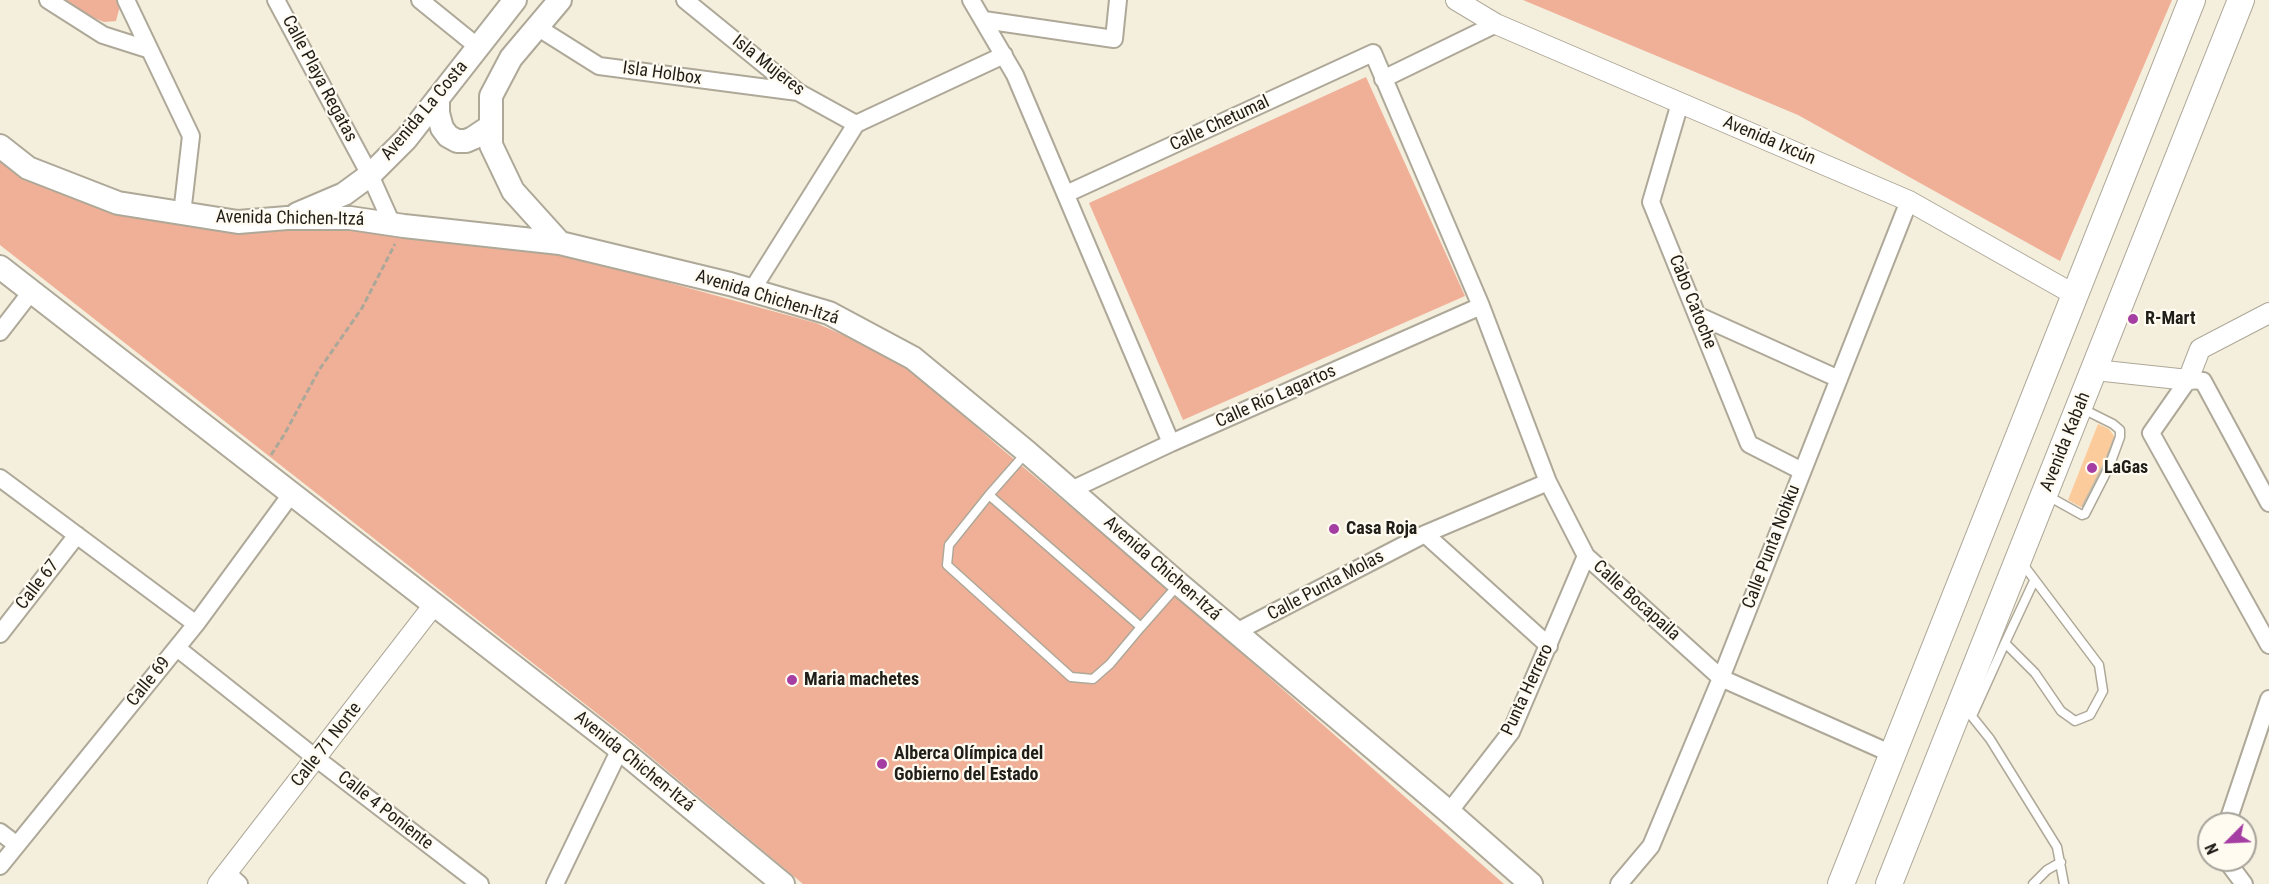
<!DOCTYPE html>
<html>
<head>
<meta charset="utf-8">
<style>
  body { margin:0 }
  #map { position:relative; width:2269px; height:884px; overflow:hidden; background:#f4eedd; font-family:"Roboto Condensed",sans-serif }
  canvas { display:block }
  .north { position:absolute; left:2197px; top:812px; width:60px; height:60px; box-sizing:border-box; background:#fffbf1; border:2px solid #a6a39a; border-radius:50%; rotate:246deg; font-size:16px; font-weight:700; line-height:24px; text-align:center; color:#201e18 }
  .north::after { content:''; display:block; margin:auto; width:21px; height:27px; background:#a53ea2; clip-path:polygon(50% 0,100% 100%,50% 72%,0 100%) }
</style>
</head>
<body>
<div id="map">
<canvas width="2269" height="884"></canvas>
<div class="north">N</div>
</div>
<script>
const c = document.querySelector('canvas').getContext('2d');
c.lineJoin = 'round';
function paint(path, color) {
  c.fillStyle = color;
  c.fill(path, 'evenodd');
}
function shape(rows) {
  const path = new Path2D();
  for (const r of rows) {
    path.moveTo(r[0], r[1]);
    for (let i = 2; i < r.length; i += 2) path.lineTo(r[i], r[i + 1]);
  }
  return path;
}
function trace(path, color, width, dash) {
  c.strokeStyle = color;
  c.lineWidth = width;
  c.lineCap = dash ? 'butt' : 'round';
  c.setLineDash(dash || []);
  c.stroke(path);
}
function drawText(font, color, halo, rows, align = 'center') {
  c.font = font + ' "Roboto Condensed",sans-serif';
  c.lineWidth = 4.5;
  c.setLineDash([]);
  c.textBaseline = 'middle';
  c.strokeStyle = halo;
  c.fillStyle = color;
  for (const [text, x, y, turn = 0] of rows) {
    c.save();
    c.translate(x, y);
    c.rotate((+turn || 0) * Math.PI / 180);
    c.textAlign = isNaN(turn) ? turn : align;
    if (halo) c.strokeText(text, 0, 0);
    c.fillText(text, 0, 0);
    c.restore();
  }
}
paint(shape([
  [66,0,117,0,120,6,116,21,104,22,85,14],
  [1523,0,2172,0,2060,261,1798,115],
  [1366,77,1465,296,1183,420,1089,203],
  [0,161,24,180,139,217,230,231,382,231,561,253,816,323,852,339,907,366,997,445,1172,592,1504,884,803,884,627,737,0,245]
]), '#f0b098');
paint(shape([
  [2099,426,2115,437,2105,467,2084,508,2072,502]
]), '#0003');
paint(shape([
  [2098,424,2109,429,2114,436,2103,464,2081,507,2068,500]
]), '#fccb9b');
const service = shape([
  [1026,453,989,495,1141,627,1178,585],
  [989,495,949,545,947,565,1071,677,1093,679,1110,664,1141,627],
  [2048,496,2082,515,2085,514,2109,467,2120,437,2120,430,2113,424,2081,408],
  [2005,643,2034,581],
  [1970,714,1990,739,2057,847,2064,884],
  [1972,716,2005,643,2035,673,2061,711,2075,721,2090,715,2103,691,2099,665,2022,563],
  [2033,884,2047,870,2061,862]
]);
const minor = shape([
  [48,0,103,35,147,49],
  [126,0,191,136,182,214],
  [276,0,370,175,392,224],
  [420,0,478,47],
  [685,0,798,92,856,124],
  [971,0,1015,75,1171,443],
  [984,20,1114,39,1118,0],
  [537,27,599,66,798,92],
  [1383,79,1496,24],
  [1680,103,1651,202,1749,444,1802,471],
  [1066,194,1373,53,1481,306,1548,482,1586,556,1721,678,1892,754],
  [752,290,856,124,1004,55],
  [1697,315,1839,379],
  [0,332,31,292],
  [0,478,196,624],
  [1071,490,1171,443,1481,306],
  [2269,503,2203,381,2188,380,2151,433,2269,645],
  [1425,534,1549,646],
  [1236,632,1425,534,1548,482],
  [0,634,77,535],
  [177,648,317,759,480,884],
  [1449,812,1511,732,1586,556],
  [2227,824,2269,699],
  [0,832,17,845],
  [2226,860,2244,884],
  [0,866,196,624,292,493],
  [227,873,239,884],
  [555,884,620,749],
  [1619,884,1651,846,1721,678,1909,201]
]);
const tertiary = shape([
  [1456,0,1496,24,1909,201,2075,295],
  [2095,370,2188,380,2200,349,2269,313],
  [218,884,433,606]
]);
const secondary = shape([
  [438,98,438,113,442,128,448,136,457,141,466,141,473,138,491,126],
  [0,146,28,168,118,203,238,222,287,218,350,218,404,226,560,243,730,284,829,313,913,358,1027,452,1179,584,1449,812,1531,884],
  [297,214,344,194,370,175,406,139,515,0],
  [560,243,513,191,491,145,491,96,511,58,560,0],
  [0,267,620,749,783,884]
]);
const primary = shape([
  [1841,884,2192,0],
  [1889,884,2241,0]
]);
trace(service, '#aea898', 11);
trace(minor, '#aea898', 20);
trace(tertiary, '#aea898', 22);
trace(secondary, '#aea898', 26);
trace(primary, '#aea898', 28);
trace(shape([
  [271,455,284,435,319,370,362,308,395,244]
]), '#aba799', 3, [6, 3]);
trace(service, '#fff', 8);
trace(minor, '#fff', 16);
trace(tertiary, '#fff', 20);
trace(secondary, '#fff', 22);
trace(primary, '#fff', 26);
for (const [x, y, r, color] of [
  [2133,319,6,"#a53ea2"],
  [2092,468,6,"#a53ea2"],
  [1334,529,6,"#a53ea2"],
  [792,680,6,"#a53ea2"],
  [882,764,6,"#a53ea2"]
]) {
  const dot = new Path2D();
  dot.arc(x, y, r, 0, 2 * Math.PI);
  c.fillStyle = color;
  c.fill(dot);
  trace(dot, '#fffbf1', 2);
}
drawText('18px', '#201e18', '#fffbf1', [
  ["Isla Mujeres",768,66,38],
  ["Isla Holbox",662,74,8],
  ["Calle Playa Regatas",319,79,62],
  ["Avenida La Costa",425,111,-50],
  ["Calle Chetumal",1220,124,-25],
  ["Avenida Ixcún",1769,141,23],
  ["Avenida Chichen-Itzá",290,219,1],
  ["Avenida Chichen-Itzá",767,298,17],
  ["Cabo Catoche",1692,302,68],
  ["Calle Río Lagartos",1276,397,-24],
  ["Avenida Kabah",2066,442,-68],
  ["Calle Punta Nohku",1772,547,-69],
  ["Avenida Chichen-Itzá",1162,569,41],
  ["Calle 67",38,585,-52],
  ["Calle Punta Molas",1326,586,-28],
  ["Calle Bocapaila",1636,601,42],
  ["Calle 69",149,682,-51],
  ["Punta Herrero",1528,690,-65],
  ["Calle 71 Norte",327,745,-52],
  ["Avenida Chichen-Itzá",634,762,39],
  ["Calle 4 Poniente",385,811,38]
]);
drawText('bold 18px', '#201e18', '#fffbf1', [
  ["R-Mart",2145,319],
  ["LaGas",2104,468],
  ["Casa Roja",1346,529],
  ["Maria machetes",804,680],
  ["Alberca Olímpica del",894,754],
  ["Gobierno del Estado",894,775]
], 'left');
</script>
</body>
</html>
